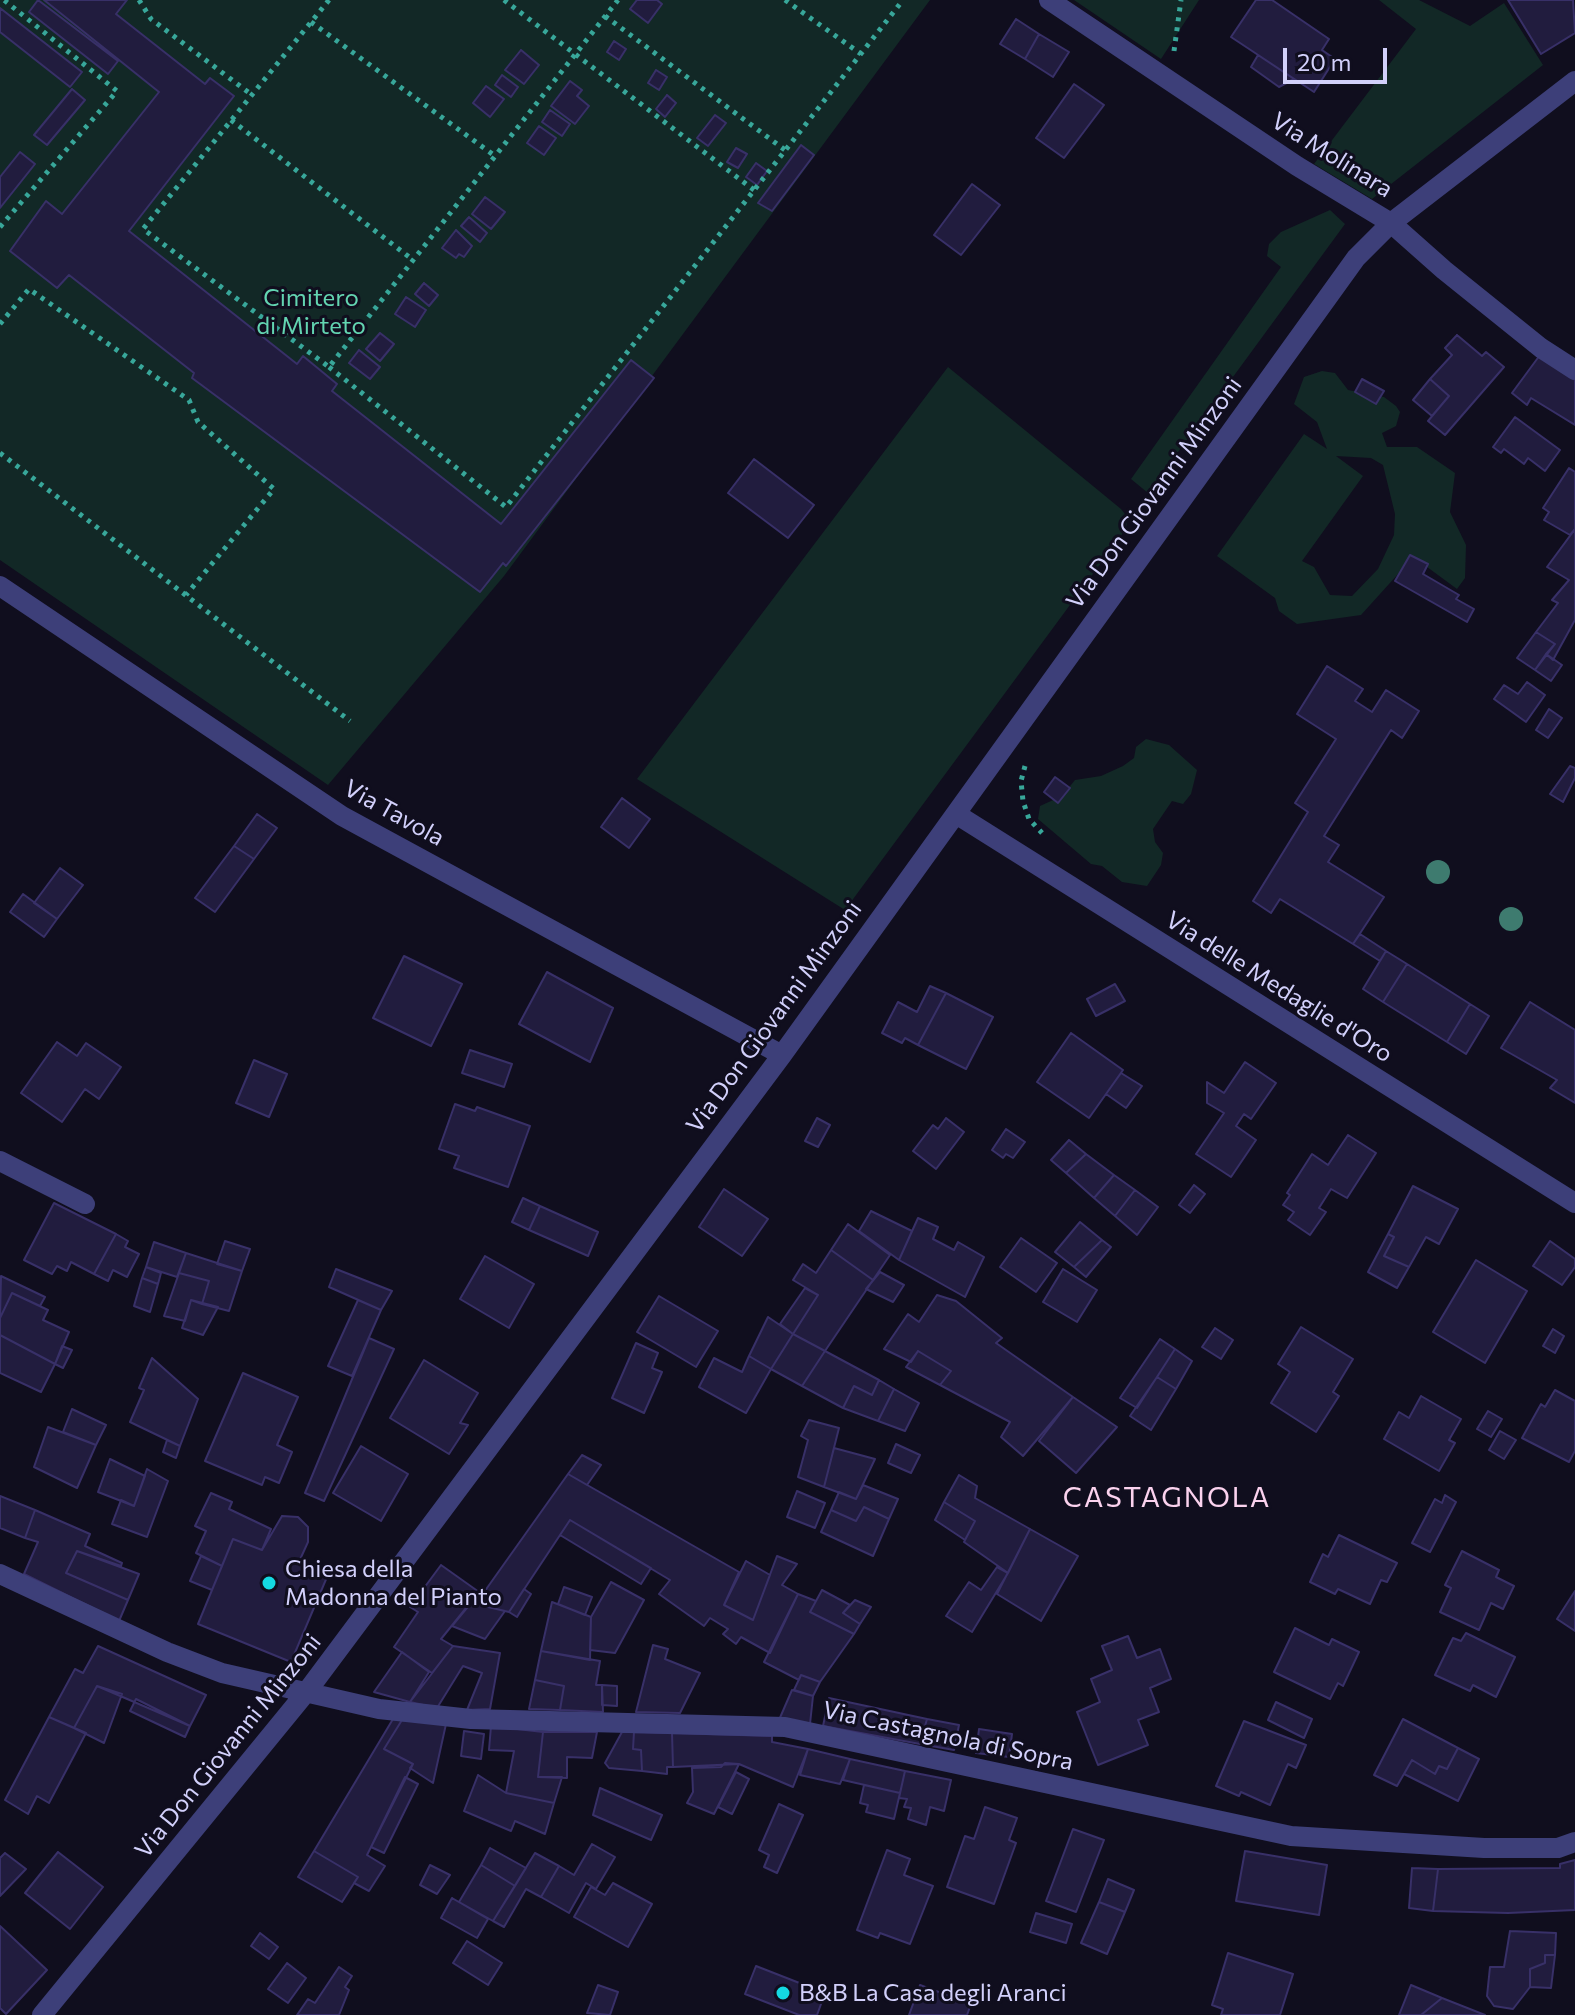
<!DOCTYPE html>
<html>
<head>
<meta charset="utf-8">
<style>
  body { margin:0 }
  #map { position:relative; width:1575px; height:2015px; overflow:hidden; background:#100e1e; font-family:Commissioner,sans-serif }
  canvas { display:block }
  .scale { position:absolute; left:1283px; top:48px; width:104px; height:36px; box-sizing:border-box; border:4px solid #d2d0fb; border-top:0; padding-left:10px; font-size:24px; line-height:28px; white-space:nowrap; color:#d2d0fb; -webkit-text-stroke:6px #100e1e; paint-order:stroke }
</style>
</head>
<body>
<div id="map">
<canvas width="1575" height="2015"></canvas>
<div class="scale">20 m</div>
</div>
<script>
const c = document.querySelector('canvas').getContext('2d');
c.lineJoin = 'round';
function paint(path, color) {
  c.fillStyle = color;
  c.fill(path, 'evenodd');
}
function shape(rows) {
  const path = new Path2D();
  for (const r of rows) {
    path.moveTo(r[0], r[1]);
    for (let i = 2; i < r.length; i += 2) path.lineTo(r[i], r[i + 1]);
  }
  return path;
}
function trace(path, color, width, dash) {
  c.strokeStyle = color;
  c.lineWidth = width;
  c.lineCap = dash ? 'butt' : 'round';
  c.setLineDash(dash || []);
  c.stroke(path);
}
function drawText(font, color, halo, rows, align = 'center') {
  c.font = font + ' Commissioner,sans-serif';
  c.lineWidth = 6;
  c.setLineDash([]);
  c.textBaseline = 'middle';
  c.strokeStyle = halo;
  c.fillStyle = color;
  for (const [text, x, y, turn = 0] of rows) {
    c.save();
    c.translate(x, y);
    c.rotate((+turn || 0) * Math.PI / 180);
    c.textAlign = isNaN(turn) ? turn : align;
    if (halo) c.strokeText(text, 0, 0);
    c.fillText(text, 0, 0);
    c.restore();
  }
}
paint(shape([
  [0,0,930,0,504,576,328,785,0,560],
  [1074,0,1199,0,1161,59],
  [1379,0,1419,0,1470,26,1504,3,1543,65,1372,199,1314,164,1416,29],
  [1330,210,1345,224,1148,493,1131,479,1281,267,1267,256,1269,244,1281,232],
  [948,367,1121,509,1128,518,1126,529,845,910,637,779],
  [1322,371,1335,373,1348,390,1384,397,1396,406,1400,412,1396,426,1382,433,1387,447,1417,447,1455,473,1450,512,1466,545,1465,578,1457,589,1423,564,1408,563,1361,615,1297,624,1279,611,1275,598,1217,556,1304,434,1327,449,1317,422,1294,404,1304,377],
  [1336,456,1371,458,1383,465,1395,514,1394,535,1378,569,1352,596,1330,595,1314,567,1302,561,1363,476],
  [1146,739,1169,745,1197,770,1191,794,1183,804,1172,801,1153,829,1155,842,1163,853,1161,865,1147,886,1122,882,1102,866,1091,864,1038,819,1040,806,1062,796,1075,780,1101,776,1123,766,1134,758,1136,747]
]), '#122826');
const building = shape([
  [38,0,118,61,108,74,29,12,38,0],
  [44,0,127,0,116,14,205,84,210,78,234,96,129,231,297,364,303,356,337,384,332,391,501,524,631,360,654,378,506,566,503,563,480,592,192,378,194,373,69,275,57,288,10,251,46,201,62,214,159,92,44,0],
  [637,0,657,0,662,4,648,23,630,9,637,0],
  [1256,0,1272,0,1329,39,1322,50,1335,59,1314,92,1231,37,1256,0],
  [1508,0,1573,0,1575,33,1541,54,1508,0],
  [0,8,82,72,70,87,0,32,0,8],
  [1016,19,1039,34,1025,59,1000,44,1016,19],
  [1039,34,1069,52,1053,77,1025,59,1039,34],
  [614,41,626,49,619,60,607,52,614,41],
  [521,50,539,65,524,84,505,70,521,50],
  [1258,55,1294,79,1279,87,1251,67,1258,55],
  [656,70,667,77,659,90,648,83,656,70],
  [502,75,518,87,511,97,495,85,502,75],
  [570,81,582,90,577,96,589,106,575,124,551,106,570,81],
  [1074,84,1104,105,1064,158,1036,138,1074,84],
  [486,86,504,99,490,117,473,103,486,86],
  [72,89,85,100,47,145,34,135,72,89],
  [667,95,676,103,665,117,656,109,667,95],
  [550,110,570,124,562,136,542,122,550,110],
  [715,115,726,123,708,146,697,138,715,115],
  [539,126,556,138,544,155,527,143,539,126],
  [801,145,814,155,772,211,758,203,801,145],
  [736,148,747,154,738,168,727,162,736,148],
  [20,152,35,164,0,208,0,177,20,152],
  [756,163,767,171,757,185,746,177,756,163],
  [972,184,1000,205,961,255,934,235,972,184],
  [485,197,505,212,491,229,472,214,485,197],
  [469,217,487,233,480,242,461,226,469,217],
  [456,230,472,246,464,257,459,254,456,258,442,248,456,230],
  [424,283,438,295,429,306,415,294,424,283],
  [406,297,426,310,415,327,395,314,406,297],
  [380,333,394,344,380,361,366,349,380,333],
  [1457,335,1482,356,1486,352,1504,367,1445,435,1428,421,1449,396,1430,379,1452,355,1445,348,1457,335],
  [359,350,380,367,370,379,349,363,359,350],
  [1540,355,1575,380,1575,425,1531,398,1527,405,1512,393,1540,355],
  [1362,379,1384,391,1376,404,1355,392,1362,379],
  [1430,379,1449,396,1432,416,1413,400,1430,379],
  [1515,417,1560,450,1545,471,1528,458,1524,464,1504,449,1501,453,1493,447,1515,417],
  [754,459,814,505,788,538,728,493,754,459],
  [1569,468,1575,472,1575,529,1570,535,1544,520,1549,512,1543,508,1569,468],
  [1575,529,1575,620,1553,660,1546,654,1555,644,1536,632,1558,603,1552,600,1569,580,1547,567,1575,529],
  [1410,555,1428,564,1423,574,1459,595,1456,599,1474,609,1467,622,1395,581,1410,555],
  [1536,632,1555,644,1535,670,1517,658,1536,632],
  [1546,654,1562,665,1551,681,1535,670,1546,654],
  [1327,666,1363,689,1355,701,1372,712,1386,690,1419,711,1402,738,1391,730,1324,836,1339,845,1328,862,1384,897,1353,944,1280,899,1271,913,1253,901,1308,812,1295,803,1336,739,1297,714,1327,666],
  [1527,682,1545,695,1526,722,1494,699,1504,685,1518,694,1527,682],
  [1549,709,1562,718,1548,738,1536,730,1549,709],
  [1570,766,1575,768,1575,778,1563,802,1550,794,1570,766],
  [1055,777,1070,788,1058,803,1044,792,1055,777],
  [622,798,650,819,629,848,601,827,622,798],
  [257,814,277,828,254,859,234,846,257,814],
  [234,846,254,859,215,912,195,898,234,846],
  [60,868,83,885,57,919,34,903,60,868],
  [23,894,57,919,44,937,10,912,23,894],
  [1360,934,1386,951,1380,961,1353,944,1360,934],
  [1386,951,1407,964,1383,1002,1363,989,1386,951],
  [404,956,462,984,431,1046,373,1018,404,956],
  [1407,964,1470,1004,1447,1042,1383,1002,1407,964],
  [547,972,613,1008,590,1062,519,1024,547,972],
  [1115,984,1125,1001,1096,1016,1087,999,1115,984],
  [930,986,946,993,918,1045,905,1038,902,1043,882,1033,898,1002,917,1012,930,986],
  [946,993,993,1017,966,1069,918,1045,946,993],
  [1530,1002,1575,1030,1575,1103,1550,1088,1557,1080,1501,1048,1530,1002],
  [1470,1004,1489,1016,1466,1054,1447,1042,1470,1004],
  [1071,1033,1123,1070,1089,1118,1037,1082,1071,1033],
  [57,1042,77,1056,86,1043,121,1067,99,1099,85,1089,62,1122,21,1093,57,1042],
  [470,1050,512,1064,504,1087,462,1073,470,1050],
  [254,1060,287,1074,269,1117,236,1103,254,1060],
  [1245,1062,1276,1083,1251,1119,1244,1114,1236,1126,1256,1140,1231,1177,1196,1154,1224,1113,1207,1103,1207,1082,1224,1093,1245,1062],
  [1121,1073,1142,1086,1126,1108,1106,1094,1121,1073],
  [455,1104,475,1111,477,1107,530,1126,508,1187,454,1168,459,1156,439,1149,455,1104],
  [817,1118,830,1125,818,1147,805,1141,817,1118],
  [946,1118,964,1132,936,1169,913,1151,933,1125,938,1129,946,1118],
  [1006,1129,1025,1142,1013,1158,1006,1154,1003,1158,992,1150,1006,1129],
  [1348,1135,1376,1153,1347,1198,1331,1189,1319,1208,1326,1212,1310,1235,1288,1220,1294,1212,1283,1205,1290,1195,1287,1193,1312,1154,1328,1165,1348,1135],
  [1069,1140,1086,1154,1066,1173,1051,1160,1069,1140],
  [1086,1154,1114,1175,1094,1198,1066,1173,1086,1154],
  [1114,1175,1135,1190,1115,1216,1094,1198,1114,1175],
  [1194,1185,1205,1194,1190,1213,1179,1205,1194,1185],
  [1413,1186,1458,1209,1439,1244,1426,1237,1409,1267,1384,1256,1394,1237,1388,1234,1413,1186],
  [724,1189,768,1219,742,1256,699,1227,724,1189],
  [1135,1190,1158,1207,1137,1235,1115,1216,1135,1190],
  [523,1198,540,1206,529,1230,512,1222,523,1198],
  [54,1203,116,1234,94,1274,71,1262,67,1271,57,1266,52,1274,24,1260,54,1203],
  [540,1206,598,1232,588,1256,529,1230,540,1206],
  [871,1211,912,1231,899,1260,859,1231,871,1211],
  [918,1218,938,1227,933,1239,954,1250,958,1242,984,1257,965,1297,899,1260,918,1218],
  [1080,1222,1102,1240,1074,1267,1055,1252,1080,1222],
  [848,1224,890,1255,873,1280,831,1250,848,1224],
  [116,1234,128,1241,125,1247,139,1254,127,1277,113,1270,108,1281,94,1274,116,1234],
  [1388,1234,1394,1237,1384,1256,1409,1267,1397,1288,1368,1272,1388,1234],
  [1021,1238,1057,1263,1036,1292,1000,1267,1021,1238],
  [1102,1240,1111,1247,1086,1277,1074,1267,1102,1240],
  [225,1241,250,1249,242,1271,217,1264,225,1241],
  [1550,1241,1575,1259,1575,1267,1562,1285,1533,1266,1550,1241],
  [154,1242,186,1253,177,1277,146,1267,154,1242],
  [831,1250,873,1280,825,1351,793,1334,818,1295,793,1280,803,1264,816,1273,831,1250],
  [186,1253,242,1271,229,1311,202,1304,209,1281,179,1273,186,1253],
  [485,1256,534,1284,509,1328,460,1299,485,1256],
  [1476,1260,1527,1291,1485,1363,1433,1332,1476,1260],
  [146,1267,161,1273,158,1284,142,1278,146,1267],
  [336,1269,392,1291,381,1310,329,1287,336,1269],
  [1063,1269,1097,1290,1077,1322,1043,1302,1063,1269],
  [880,1272,904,1285,893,1302,866,1289,880,1272],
  [179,1273,209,1281,202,1304,191,1300,185,1321,164,1316,179,1273],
  [1,1276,45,1297,40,1306,12,1293,0,1318,1,1276],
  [142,1278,158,1284,150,1312,134,1306,142,1278],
  [805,1288,818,1295,793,1334,780,1324,805,1288],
  [12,1293,48,1310,43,1320,69,1332,55,1364,0,1335,0,1318,12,1293],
  [937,1295,956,1301,1002,1338,996,1343,1073,1397,1023,1456,1001,1437,1010,1422,940,1385,951,1371,918,1351,911,1362,884,1349,908,1314,919,1322,937,1295],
  [659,1296,718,1331,696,1367,637,1332,659,1296],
  [191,1300,218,1307,203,1335,182,1328,191,1300],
  [358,1300,381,1310,352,1376,328,1366,358,1300],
  [768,1317,793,1334,771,1369,749,1356,768,1317],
  [1301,1327,1353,1359,1333,1392,1339,1396,1316,1432,1271,1403,1290,1372,1278,1364,1301,1327],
  [1215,1328,1233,1340,1221,1359,1202,1347,1215,1328],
  [1553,1329,1564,1336,1555,1353,1543,1346,1553,1329],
  [793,1334,825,1351,802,1386,771,1369,793,1334],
  [0,1335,55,1364,41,1392,0,1373,0,1335],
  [369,1338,394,1349,324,1501,305,1493,369,1338],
  [1160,1339,1175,1349,1137,1408,1120,1398,1160,1339],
  [636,1343,658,1353,652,1368,662,1372,644,1413,612,1398,636,1343],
  [62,1346,72,1350,63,1368,55,1364,62,1346],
  [1175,1349,1192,1361,1176,1389,1157,1377,1175,1349],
  [825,1351,879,1380,872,1395,854,1386,843,1408,802,1386,825,1351],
  [918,1351,951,1371,940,1385,906,1367,918,1351],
  [749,1356,771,1369,746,1413,699,1387,714,1358,742,1372,749,1356],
  [152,1358,198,1399,180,1446,130,1422,144,1390,139,1388,152,1358],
  [424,1360,478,1393,460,1423,468,1425,449,1454,390,1418,424,1360],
  [243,1373,298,1397,277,1445,292,1452,279,1483,265,1477,262,1485,205,1461,243,1373],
  [1157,1377,1176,1389,1151,1430,1130,1416,1157,1377],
  [879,1380,894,1389,878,1421,843,1408,854,1386,872,1395,879,1380],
  [894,1389,919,1403,905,1431,878,1421,894,1389],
  [1555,1390,1575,1401,1575,1451,1569,1462,1522,1438,1541,1404,1545,1407,1555,1390],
  [1421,1396,1461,1419,1449,1440,1455,1443,1439,1471,1384,1439,1399,1412,1409,1418,1421,1396],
  [1073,1397,1117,1427,1076,1473,1039,1441,1073,1397],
  [72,1409,106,1425,96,1445,63,1432,72,1409],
  [1488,1411,1502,1419,1491,1437,1477,1429,1488,1411],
  [809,1420,839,1428,824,1487,798,1477,808,1440,801,1436,809,1420],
  [48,1427,96,1445,77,1488,34,1467,48,1427],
  [1500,1431,1516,1440,1504,1459,1489,1450,1500,1431],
  [167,1440,180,1446,176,1458,163,1452,167,1440],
  [896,1444,920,1455,911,1473,888,1463,896,1444],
  [361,1446,408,1474,381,1521,333,1493,361,1446],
  [834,1448,875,1459,856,1499,824,1487,834,1448],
  [582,1455,601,1465,587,1485,568,1474,582,1455],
  [110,1459,145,1476,134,1506,98,1492,110,1459],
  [147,1469,168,1481,147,1537,112,1524,121,1500,134,1506,147,1469],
  [568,1474,739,1572,724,1605,753,1620,777,1556,797,1564,782,1585,798,1594,770,1653,741,1637,736,1644,723,1634,728,1629,710,1618,704,1626,659,1594,670,1580,570,1520,509,1612,471,1603,479,1592,482,1595,568,1474],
  [959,1475,977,1486,975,1498,1030,1529,1008,1573,964,1542,975,1521,944,1502,959,1475],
  [863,1485,898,1499,889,1519,864,1507,856,1521,831,1510,839,1492,856,1499,863,1485],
  [797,1491,825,1503,815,1528,787,1517,797,1491],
  [211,1493,232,1502,229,1509,271,1529,262,1550,233,1539,222,1566,196,1553,206,1531,195,1526,211,1493],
  [1445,1495,1456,1502,1430,1552,1412,1543,1435,1499,1442,1503,1445,1495],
  [0,1496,35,1510,25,1538,0,1528,0,1496],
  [944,1502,975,1521,965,1540,935,1520,944,1502],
  [864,1507,889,1519,873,1556,821,1532,831,1510,856,1521,864,1507],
  [35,1510,90,1534,85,1546,122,1563,121,1566,77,1551,66,1573,128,1600,119,1621,24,1574,38,1542,25,1538,35,1510],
  [282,1516,298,1517,308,1527,308,1542,298,1564,327,1577,291,1662,198,1624,233,1539,262,1550,282,1516],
  [570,1520,651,1568,641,1584,560,1535,570,1520],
  [1030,1529,1078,1556,1041,1621,997,1594,1030,1529],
  [1339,1535,1397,1563,1387,1582,1381,1580,1370,1604,1338,1589,1335,1594,1310,1582,1323,1554,1328,1557,1339,1535],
  [77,1551,139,1574,128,1600,66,1573,77,1551],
  [1462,1551,1499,1570,1496,1577,1514,1586,1503,1609,1491,1603,1479,1630,1440,1612,1451,1588,1445,1585,1462,1551],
  [201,1556,222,1566,212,1590,190,1581,201,1556],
  [746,1561,770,1575,753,1620,724,1605,746,1561],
  [441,1565,479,1592,441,1639,453,1646,432,1673,394,1647,418,1612,410,1607,441,1565],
  [997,1567,1008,1573,972,1632,946,1616,969,1582,981,1590,997,1567],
  [611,1582,644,1600,615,1653,590,1650,591,1617,611,1582],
  [564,1587,592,1597,585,1615,558,1604,564,1587],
  [524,1589,531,1594,517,1617,509,1612,524,1589],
  [822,1590,850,1605,843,1613,860,1624,854,1634,810,1612,822,1590],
  [1575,1591,1575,1631,1557,1619,1575,1591],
  [798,1594,816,1601,810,1612,854,1634,820,1682,801,1675,799,1680,764,1662,798,1594],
  [855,1600,871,1607,860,1624,843,1613,855,1600],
  [552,1602,591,1617,590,1660,541,1651,552,1602],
  [471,1603,505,1611,485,1639,452,1626,471,1603],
  [1295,1628,1329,1645,1332,1639,1359,1652,1343,1686,1338,1683,1330,1699,1274,1672,1295,1628],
  [1466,1633,1515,1657,1496,1697,1473,1685,1470,1691,1435,1675,1453,1638,1461,1641,1466,1633],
  [1128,1636,1137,1658,1160,1649,1171,1679,1150,1688,1159,1712,1138,1720,1148,1745,1098,1765,1077,1712,1100,1702,1091,1679,1112,1670,1102,1646,1128,1636],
  [653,1645,668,1649,665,1659,700,1673,680,1713,636,1712,653,1645],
  [98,1646,206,1695,190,1726,97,1686,74,1728,49,1717,75,1669,83,1673,98,1646],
  [453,1646,500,1653,490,1709,467,1710,482,1673,463,1666,437,1708,410,1702,453,1646],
  [541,1651,600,1661,596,1685,602,1685,603,1712,560,1710,564,1686,535,1680,541,1651],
  [402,1652,429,1672,410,1702,374,1692,402,1652],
  [801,1675,820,1682,813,1696,794,1690,801,1675],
  [535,1680,564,1686,560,1710,529,1709,535,1680],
  [602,1685,617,1686,617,1706,602,1705,602,1685],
  [97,1686,122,1694,104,1743,74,1728,97,1686],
  [792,1690,813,1696,810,1724,779,1720,792,1690],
  [829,1698,927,1719,920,1744,823,1726,829,1698],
  [136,1699,190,1726,185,1737,130,1711,136,1699],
  [1276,1702,1312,1719,1304,1738,1268,1720,1276,1702],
  [49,1717,86,1733,49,1803,37,1796,28,1814,5,1800,49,1717],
  [393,1719,402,1720,384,1749,413,1764,367,1855,385,1866,369,1891,354,1883,358,1877,314,1851,393,1719],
  [927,1719,959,1725,954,1750,920,1744,927,1719],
  [1403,1719,1458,1748,1447,1769,1439,1766,1435,1774,1412,1760,1397,1786,1374,1775,1403,1719],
  [402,1720,446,1724,433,1783,410,1768,413,1764,384,1749,402,1720],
  [1244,1721,1306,1745,1296,1768,1288,1764,1270,1805,1241,1792,1239,1796,1216,1786,1244,1721],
  [491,1726,543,1732,538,1777,562,1777,554,1803,506,1793,514,1751,489,1750,491,1726],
  [979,1729,1012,1734,1009,1757,976,1753,979,1729],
  [464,1731,484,1734,481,1759,461,1756,464,1731],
  [543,1732,597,1732,592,1758,567,1757,567,1778,538,1777,543,1732],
  [622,1732,634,1732,633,1749,641,1750,642,1771,609,1768,605,1763,622,1732],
  [634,1732,672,1733,673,1767,667,1767,667,1774,642,1771,641,1750,633,1749,634,1732],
  [672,1733,772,1736,772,1742,808,1749,793,1787,739,1764,673,1767,672,1733],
  [1458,1748,1479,1759,1458,1801,1404,1774,1412,1760,1435,1774,1439,1766,1447,1769,1458,1748],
  [808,1749,850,1759,840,1784,800,1775,808,1749],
  [850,1759,905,1771,900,1793,843,1780,850,1759],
  [725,1763,739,1764,714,1814,687,1803,693,1792,692,1768,721,1767,725,1763],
  [905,1771,951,1780,944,1811,930,1807,926,1825,908,1819,911,1808,904,1807,907,1799,899,1798,905,1771],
  [736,1772,749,1779,732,1814,718,1807,736,1772],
  [478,1775,506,1793,554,1803,545,1834,515,1821,511,1831,464,1811,478,1775],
  [405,1777,418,1784,384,1853,371,1847,405,1777],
  [864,1785,900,1793,894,1819,866,1812,868,1805,860,1803,864,1785],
  [600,1788,662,1815,651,1840,593,1815,600,1788],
  [779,1804,803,1815,777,1873,764,1867,769,1855,759,1850,779,1804],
  [985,1807,1017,1818,1009,1840,1016,1843,994,1904,947,1887,965,1836,974,1839,985,1807],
  [1073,1829,1104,1840,1076,1912,1046,1901,1073,1829],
  [592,1844,615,1857,596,1889,586,1883,569,1913,541,1897,559,1866,574,1875,592,1844],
  [490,1848,526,1868,515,1886,481,1865,490,1848],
  [887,1850,910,1859,904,1875,933,1886,910,1944,880,1933,878,1938,857,1930,887,1850],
  [314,1851,358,1877,342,1902,298,1877,314,1851],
  [1245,1851,1327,1865,1319,1915,1236,1901,1245,1851],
  [58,1852,103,1887,70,1929,25,1893,58,1852],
  [5,1853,26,1869,0,1896,0,1858,5,1853],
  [535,1853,559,1866,541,1897,526,1889,504,1927,493,1921,535,1853],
  [1575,1860,1575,1910,1508,1913,1433,1911,1438,1869,1560,1868,1560,1864,1575,1860],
  [430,1865,450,1875,437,1894,420,1885,430,1865],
  [481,1865,515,1886,493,1921,459,1902,481,1865],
  [1412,1868,1438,1869,1433,1911,1409,1908,1412,1868],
  [1108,1879,1134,1890,1125,1912,1099,1902,1108,1879],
  [613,1883,652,1904,628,1947,574,1917,591,1887,605,1895,613,1883],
  [452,1898,488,1919,477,1938,441,1918,452,1898],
  [1099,1902,1125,1912,1107,1954,1081,1943,1099,1902],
  [1036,1913,1072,1924,1066,1943,1030,1932,1036,1913],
  [0,1926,47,1970,6,2014,0,2008,0,1926],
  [1510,1931,1556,1933,1555,1955,1545,1955,1545,1963,1530,1969,1530,1987,1513,2009,1494,2006,1487,1996,1490,1967,1504,1967,1510,1931],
  [260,1933,278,1947,269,1959,251,1946,260,1933],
  [467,1941,502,1963,488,1985,453,1963,467,1941],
  [1228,1953,1293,1974,1280,2015,1221,2015,1223,2009,1212,2005,1228,1953],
  [1545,1955,1555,1955,1551,1988,1530,1987,1530,1969,1545,1963,1545,1955],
  [287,1963,306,1978,288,2003,268,1989,287,1963],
  [756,1966,825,1993,817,2015,799,2015,745,1994,756,1966],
  [339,1967,352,1976,345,1987,349,1990,339,2015,297,2015,308,1999,315,2003,339,1967],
  [598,1985,618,1992,610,2015,587,2013,598,1985],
  [920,1985,971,2004,967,2015,909,2015,920,1985],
  [1411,1985,1442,1998,1421,2015,1399,2015,1411,1985],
  [1442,1998,1485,2015,1421,2015,1442,1998]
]);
paint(building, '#211c3e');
trace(building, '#383068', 2);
trace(shape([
  [139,0,151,19,252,95],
  [329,0,143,229,329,367,618,0],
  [504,0,754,190],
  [785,0,861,54],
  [605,16,785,150],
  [311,22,495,156],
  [1174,51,1181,0],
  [231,120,413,260],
  [0,227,117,91,4,0],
  [0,324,29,289,189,400,198,422,274,489,186,595],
  [329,367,506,507,903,0],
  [0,453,350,721],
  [1025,766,1021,781,1023,801,1029,819,1042,833]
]), '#38a79a', 5, [4, 6]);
trace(shape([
  [1049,0,1297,166,1391,223,1444,270,1541,348,1575,370],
  [0,586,342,816,782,1055],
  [956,814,1575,1203],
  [0,1161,85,1204],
  [0,1574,167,1652,222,1673,379,1709,471,1719,785,1727,1291,1836,1484,1848,1558,1848,1575,1842],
  [42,2015,308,1690,782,1055,1356,258,1391,223,1575,81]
]), '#3d3f79', 20);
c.fillStyle = '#3e7b6f';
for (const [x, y] of [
  [1438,872],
  [1511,919]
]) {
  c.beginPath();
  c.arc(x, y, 12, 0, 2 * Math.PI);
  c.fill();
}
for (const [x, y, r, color] of [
  [269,1583,8,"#14d9e2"],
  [783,1993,8,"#14d9e2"]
]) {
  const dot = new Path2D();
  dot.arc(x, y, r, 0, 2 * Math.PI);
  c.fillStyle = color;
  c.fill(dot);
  trace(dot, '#100e1e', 3);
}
drawText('24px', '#d2d0fb', '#100e1e', [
  ["Via Molinara",1332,155,32],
  ["Via Don Giovanni Minzoni",1154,493,-54],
  ["Via Tavola",394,813,29],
  ["Via delle Medaglie d'Oro",1279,987,32],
  ["Via Don Giovanni Minzoni",774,1017,-54],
  ["Via Castagnola di Sopra",948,1736,12],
  ["Via Don Giovanni Minzoni",228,1746,-51]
]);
drawText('24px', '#63d4b1', '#100e1e', [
  ["Cimitero",311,298],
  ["di Mirteto",311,326]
]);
drawText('24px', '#d2d0fb', '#100e1e', [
  ["Chiesa della",285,1569],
  ["Madonna del Pianto",285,1597],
  ["B&B La Casa degli Aranci",799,1993]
], 'left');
c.letterSpacing = '2px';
drawText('28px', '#fbd2ee', '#100e1e', [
  ["CASTAGNOLA",1167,1498]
]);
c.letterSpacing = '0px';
</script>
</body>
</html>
